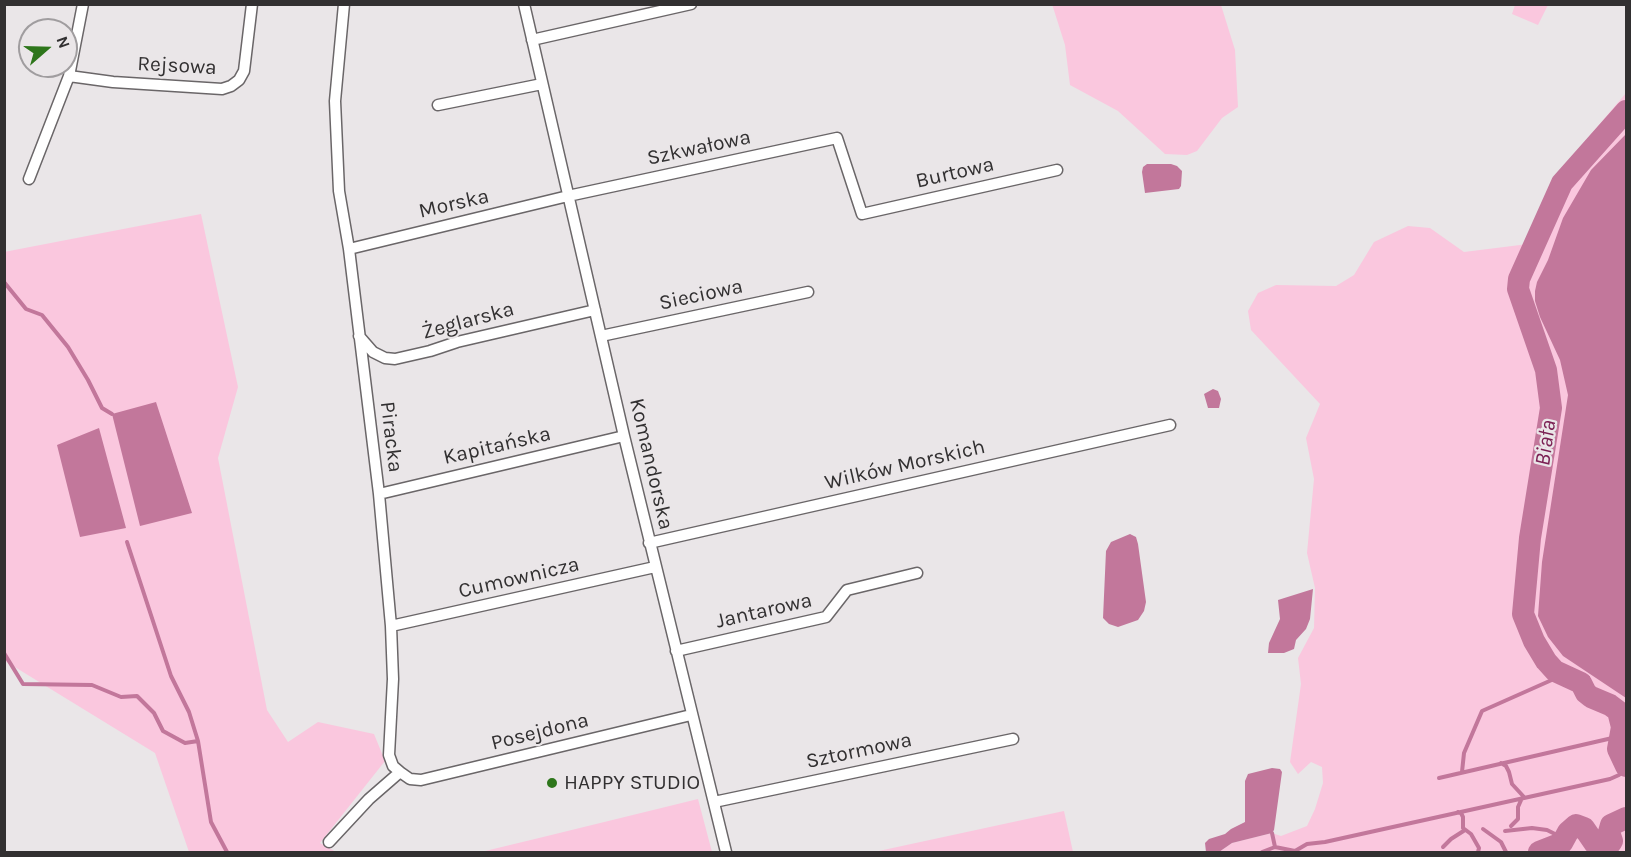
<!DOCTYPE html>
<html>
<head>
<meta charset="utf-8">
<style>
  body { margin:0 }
  #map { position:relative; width:1631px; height:857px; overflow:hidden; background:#eae6e8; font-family:Karla,sans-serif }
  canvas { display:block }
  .frame { position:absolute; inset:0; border:6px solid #323031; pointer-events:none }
  .north { position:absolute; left:18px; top:18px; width:60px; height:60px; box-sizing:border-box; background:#eae6e8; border:2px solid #a09d9f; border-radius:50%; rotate:70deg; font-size:16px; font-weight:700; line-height:24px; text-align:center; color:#323031 }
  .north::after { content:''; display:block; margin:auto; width:21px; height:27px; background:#2e761b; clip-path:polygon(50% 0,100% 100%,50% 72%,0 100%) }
</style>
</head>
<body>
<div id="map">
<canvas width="1631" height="857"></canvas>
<div class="frame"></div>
<div class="north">N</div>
</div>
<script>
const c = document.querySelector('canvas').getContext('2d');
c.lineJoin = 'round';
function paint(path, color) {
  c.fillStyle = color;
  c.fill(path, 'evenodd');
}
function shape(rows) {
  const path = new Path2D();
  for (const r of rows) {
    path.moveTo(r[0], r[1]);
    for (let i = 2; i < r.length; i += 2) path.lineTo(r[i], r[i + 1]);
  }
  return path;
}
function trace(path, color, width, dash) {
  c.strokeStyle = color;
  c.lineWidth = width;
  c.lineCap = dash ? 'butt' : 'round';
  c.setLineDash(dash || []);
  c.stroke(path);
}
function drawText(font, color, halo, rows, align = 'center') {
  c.font = font + ' Karla,sans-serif';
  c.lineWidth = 4.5;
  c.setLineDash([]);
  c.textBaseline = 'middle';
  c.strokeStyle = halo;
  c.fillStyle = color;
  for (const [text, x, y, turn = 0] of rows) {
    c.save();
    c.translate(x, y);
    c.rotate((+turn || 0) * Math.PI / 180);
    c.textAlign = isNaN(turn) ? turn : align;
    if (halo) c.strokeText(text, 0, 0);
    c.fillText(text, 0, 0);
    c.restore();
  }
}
paint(shape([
  [1052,4,1221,5,1235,50,1238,107,1222,118,1197,151,1187,155,1165,154,1118,111,1070,85,1065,45],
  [1515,5,1515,4,1548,5,1538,25,1512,14],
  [1626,93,1626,852,1219,852,1232,843,1272,833,1281,836,1307,826,1315,809,1323,783,1322,767,1311,762,1298,774,1290,762,1301,684,1298,658,1314,628,1315,588,1307,553,1314,479,1306,438,1320,404,1251,330,1248,311,1258,293,1276,285,1336,286,1354,275,1374,242,1408,226,1430,228,1464,252,1528,244,1558,173],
  [201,214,238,387,218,458,267,710,288,742,318,722,374,734,385,761,320,843,336,852,189,852,155,753,5,661,4,252],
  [698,799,712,852,481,852,539,838],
  [1064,811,1073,852,874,852]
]), '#fac7de');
paint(shape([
  [1626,134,1626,698,1563,656,1548,637,1538,616,1542,562,1568,395,1560,360,1540,317,1535,301,1535,291,1537,282,1548,260,1563,218,1591,170],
  [1147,164,1171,164,1177,166,1182,171,1181,186,1179,189,1145,193,1142,172,1143,167],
  [1213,389,1218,391,1221,399,1219,408,1208,408,1204,394],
  [156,402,192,513,140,526,112,414],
  [99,428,126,528,80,537,57,445],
  [1130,534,1136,537,1138,544,1146,602,1144,611,1138,620,1118,627,1109,624,1103,618,1106,551,1111,542],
  [1313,589,1310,619,1306,629,1296,640,1294,649,1284,653,1268,653,1269,643,1280,619,1278,600],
  [1584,676,1590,676,1588,686,1591,690,1621,705,1626,719,1623,724,1624,740,1618,749,1617,729,1613,718,1613,711,1606,707,1589,704,1584,699,1579,681,1580,678],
  [1272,768,1280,769,1282,772,1274,830,1272,833,1232,843,1219,852,1206,852,1205,843,1209,839,1225,834,1231,829,1245,822,1245,781,1248,774]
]), '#c2779b');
trace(shape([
  [4,282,26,309,42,315,68,347,88,380,102,408,112,414],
  [127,542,171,676,189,712,198,741,211,822,227,852],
  [4,653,23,684,92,685,121,697,137,696,154,713,163,731,185,743,198,741],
  [1501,763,1506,766,1509,772,1512,784,1524,797],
  [1462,772,1464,753,1482,711,1554,679,1558,672],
  [1439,778,1621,736],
  [1458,812,1461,813,1463,817,1463,828,1471,834,1479,848,1478,852],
  [1511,826,1518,819,1518,807,1522,798],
  [1483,829,1501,842,1506,852],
  [1505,831,1532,828,1547,830,1565,839],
  [1272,833,1275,847],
  [1443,847,1451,839,1465,830],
  [1262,852,1275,847,1295,851,1307,844,1325,842,1610,779,1619,775,1626,767]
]), '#c2779b', 4);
trace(shape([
  [1626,111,1562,183,1519,279,1518,289,1546,370,1551,408,1530,538,1523,614,1534,641,1546,661,1555,671,1581,683,1586,693,1591,697,1610,705,1618,711,1622,727,1618,749,1626,766],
  [1539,852,1562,843,1568,832,1576,825,1584,828,1595,844,1607,848,1612,841,1609,832,1611,825,1626,818]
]), '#c2779b', 22);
const minor = shape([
  [524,4,624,436,726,852],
  [532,40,691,4],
  [69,76,113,82,222,89,231,86,239,80,244,71,252,4],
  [438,105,542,84],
  [29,179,69,76,83,4],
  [349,249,568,196,837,138,862,214,1057,170],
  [359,336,373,352,385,358,395,359,430,351,457,342,595,310],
  [601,336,808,292],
  [379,494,624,436],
  [649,543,1170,425],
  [391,626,655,567],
  [676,651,826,617,847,590,917,573],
  [400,772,410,779,421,780,691,715],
  [714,802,1013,739],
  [329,842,369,799,400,772,393,766,389,755,393,679,391,626,379,494,349,249,339,191,335,101,344,4]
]);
trace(minor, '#6a6668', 13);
trace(minor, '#fff', 10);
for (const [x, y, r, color] of [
  [552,783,6,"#2e761b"]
]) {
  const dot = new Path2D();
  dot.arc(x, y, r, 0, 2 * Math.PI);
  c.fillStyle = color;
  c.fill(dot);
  trace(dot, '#eae6e8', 2);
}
drawText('21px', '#323031', '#eae6e8', [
  ["Rejsowa",177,66,3],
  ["Szkwałowa",699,148,-12],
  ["Burtowa",955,173,-13],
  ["Morska",454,204,-13],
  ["Sieciowa",701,295,-12],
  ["Żeglarska",468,321,-15],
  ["Piracka",391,437,83],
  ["Kapitańska",497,446,-13],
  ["Komandorska",651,464,77],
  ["Wilków Morskich",905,465,-13],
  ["Cumownicza",519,578,-13],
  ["Jantarowa",764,611,-13],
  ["Posejdona",540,732,-14],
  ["Sztormowa",859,751,-12]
]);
drawText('21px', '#323031', '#eae6e8', [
  ["HAPPY STUDIO",564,783]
], 'left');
drawText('italic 22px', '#7b2154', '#eae6e8', [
  ["Biała",1546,443,-82]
]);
</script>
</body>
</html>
